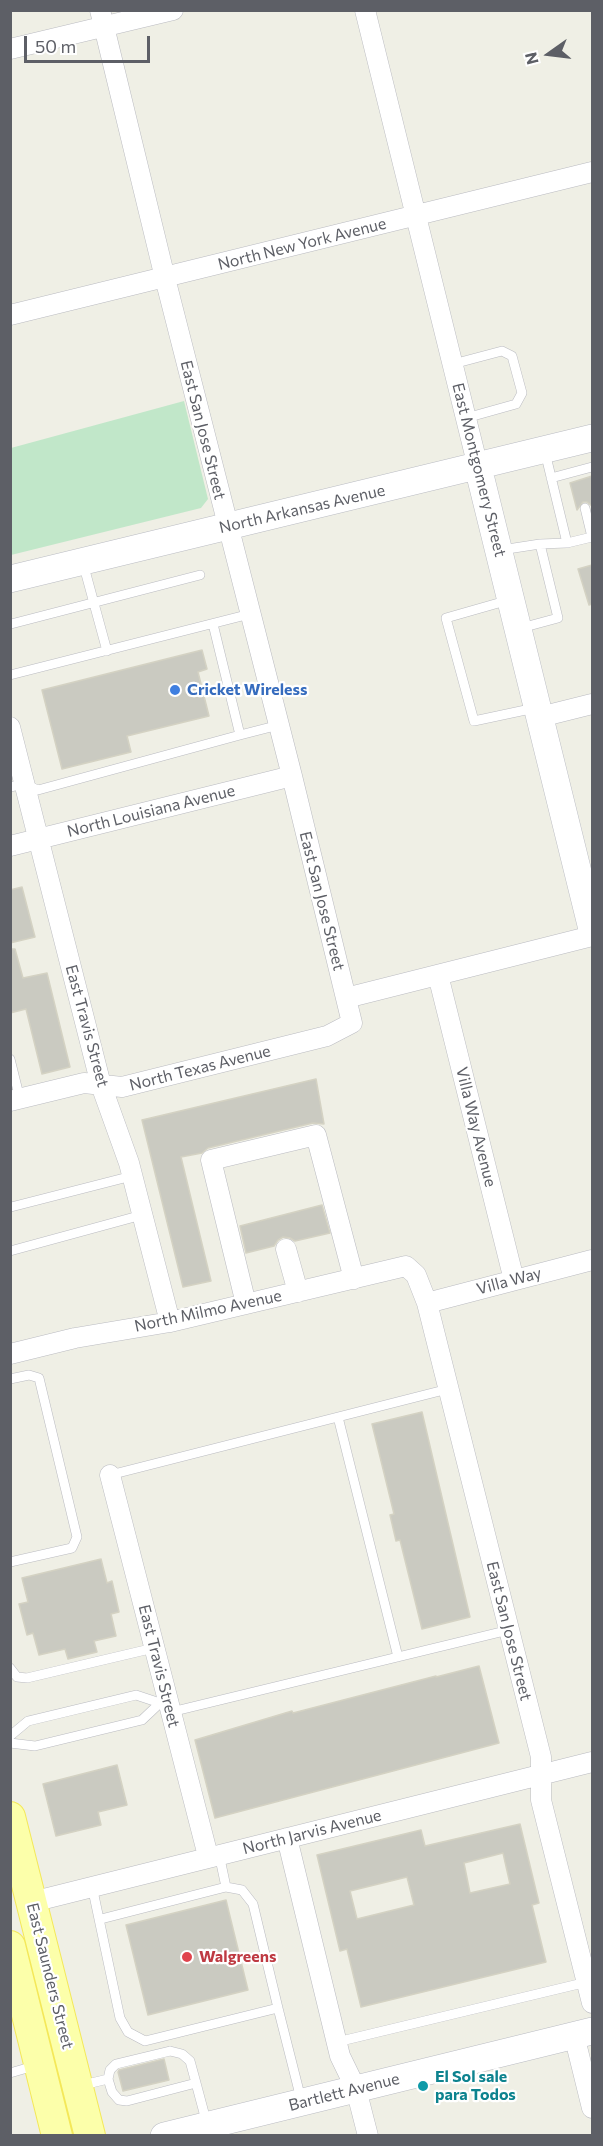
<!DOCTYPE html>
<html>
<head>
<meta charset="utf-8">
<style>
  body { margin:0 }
  #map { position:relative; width:603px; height:2146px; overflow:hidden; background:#efefe5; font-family:Commissioner,sans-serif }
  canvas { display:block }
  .frame { position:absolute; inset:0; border:12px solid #5d5f66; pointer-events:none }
  .north { position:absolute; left:519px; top:24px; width:60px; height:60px; -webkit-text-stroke:4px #fff; paint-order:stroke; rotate:256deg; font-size:16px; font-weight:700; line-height:24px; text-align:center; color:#5d5f66 }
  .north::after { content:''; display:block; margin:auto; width:21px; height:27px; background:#5d5f66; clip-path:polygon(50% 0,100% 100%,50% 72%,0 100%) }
  .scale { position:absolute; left:24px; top:36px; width:126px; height:27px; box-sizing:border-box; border:3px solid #5d5f66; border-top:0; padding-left:8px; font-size:18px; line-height:21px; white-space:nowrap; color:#5d5f66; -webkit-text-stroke:4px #fff; paint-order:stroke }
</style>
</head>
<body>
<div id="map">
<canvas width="603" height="2146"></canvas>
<div class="frame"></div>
<div class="north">N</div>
<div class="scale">50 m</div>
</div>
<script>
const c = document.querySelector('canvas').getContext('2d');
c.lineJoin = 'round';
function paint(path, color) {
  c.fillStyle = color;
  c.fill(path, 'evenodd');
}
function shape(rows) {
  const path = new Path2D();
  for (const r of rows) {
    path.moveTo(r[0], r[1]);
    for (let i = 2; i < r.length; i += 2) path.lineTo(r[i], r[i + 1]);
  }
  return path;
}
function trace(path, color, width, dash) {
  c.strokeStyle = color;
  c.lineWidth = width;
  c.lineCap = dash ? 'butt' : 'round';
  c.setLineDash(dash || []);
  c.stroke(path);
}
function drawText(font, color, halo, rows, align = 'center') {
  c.font = font + ' Commissioner,sans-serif';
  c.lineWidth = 4.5;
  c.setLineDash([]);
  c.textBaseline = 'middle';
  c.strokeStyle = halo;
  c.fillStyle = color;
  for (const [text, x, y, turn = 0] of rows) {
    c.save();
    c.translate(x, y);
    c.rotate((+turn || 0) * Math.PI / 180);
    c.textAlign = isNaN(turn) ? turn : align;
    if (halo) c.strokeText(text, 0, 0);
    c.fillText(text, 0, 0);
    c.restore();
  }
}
paint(shape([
  [184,401,208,499,201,508,11,555,11,448]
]), '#c1e7c9');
const building = shape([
  [592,476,592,506,587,502,583,502,577,510,570,483,592,476],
  [592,565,592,604,589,605,578,569,592,565],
  [202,650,207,669,198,672,209,716,127,736,131,752,62,769,42,690,202,650],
  [22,887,35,937,10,943,10,890,22,887],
  [10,949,15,949,23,978,47,973,70,1067,42,1074,26,1009,10,1013,10,949],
  [316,1079,324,1124,313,1123,208,1148,202,1153,181,1157,211,1281,183,1287,142,1120,316,1079],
  [322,1205,330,1233,295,1241,290,1238,283,1237,278,1240,274,1246,246,1253,240,1226,322,1205],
  [422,1412,470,1617,422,1629,400,1540,396,1541,390,1515,394,1514,372,1424,422,1412],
  [101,1559,107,1583,112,1581,119,1612,111,1614,116,1636,94,1641,97,1652,68,1659,65,1649,39,1655,33,1633,27,1635,19,1604,28,1602,22,1578,101,1559],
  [479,1666,499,1743,215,1818,195,1740,292,1711,293,1713,436,1676,436,1677,479,1666],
  [117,1765,127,1805,98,1812,101,1825,56,1836,43,1784,117,1765],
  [520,1824,539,1903,532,1905,546,1962,361,2007,347,1949,340,1951,317,1855,421,1830,425,1846,520,1824],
  [503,1853,510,1884,470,1893,464,1863,503,1853],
  [407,1877,414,1905,357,1919,350,1891,407,1877],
  [226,1900,248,1990,148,2015,126,1925,226,1900],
  [164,2059,169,2080,123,2091,118,2072,119,2070,164,2059]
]);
paint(building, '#cacac1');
trace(building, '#d4d2c3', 1.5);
const lane = shape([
  [453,364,502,351,512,356,522,393,516,404,466,418],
  [551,478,592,467],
  [585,508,592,537],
  [567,543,592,537],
  [540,544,567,543,545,452],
  [501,550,540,544,558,618,521,628],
  [83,563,107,651],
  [509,600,446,618,474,721,535,708],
  [11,624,200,575],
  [10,675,250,614],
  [240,735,279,725],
  [10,787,24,784,38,790,240,735,213,624],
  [10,1059,20,1099],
  [11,1207,132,1176],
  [10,1251,142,1215],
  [10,1379,29,1375,39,1378,77,1537,72,1548,10,1562],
  [338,1417,398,1657],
  [110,1475,448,1389],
  [10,1668,17,1677,27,1678,154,1648],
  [171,1712,509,1630],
  [10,1736,28,1721,136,1695,160,1703],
  [10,1743,35,1746,142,1720,160,1703,168,1701],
  [92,1886,120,2018,128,2032,145,2041,278,2008,253,1904,242,1890,226,1887,219,1854],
  [101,1919,226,1887],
  [278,2008,301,2099],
  [337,2042,587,1982],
  [170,2051,182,2054,190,2061,196,2083,127,2101,119,2100,112,2092,108,2079,110,2070,116,2064,170,2051],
  [10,2073,34,2066],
  [196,2083,207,2124],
  [83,2085,108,2079]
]);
const street = shape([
  [365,10,478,467],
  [10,49,173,10],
  [10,315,592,172],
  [540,717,592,704],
  [10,727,101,1085,129,1163,170,1322],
  [10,846,292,776],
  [438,975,514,1280],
  [346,998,592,936],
  [10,1101,84,1083,122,1087,327,1036,352,1023,292,776,165,278,100,10],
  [286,1249,298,1292],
  [427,1303,592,1260],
  [246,1304,211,1160,316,1135,354,1279],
  [10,1354,75,1338,170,1322,406,1266,416,1275,427,1303,541,1757,541,1800,592,2003],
  [110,1475,208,1856],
  [287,1838,340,2056,356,2089,368,2136],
  [32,1902,592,1762],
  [574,2035,592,2108]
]);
const secondary = shape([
  [478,467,592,929],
  [10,579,592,438],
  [164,2136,592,2031]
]);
const primary = shape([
  [10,1817,90,2136],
  [10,1946,57,2136]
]);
trace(lane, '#babbc1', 10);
trace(street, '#babbc1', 21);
trace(secondary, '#babcc3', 28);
trace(primary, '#f4e859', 32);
trace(lane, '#fff', 9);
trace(street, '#fff', 20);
trace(secondary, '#fff', 27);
trace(primary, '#fcffaa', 30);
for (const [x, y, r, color] of [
  [175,690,6,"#3f7fe0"],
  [187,1957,6,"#e0444e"],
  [423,2086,6,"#0f9aa8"]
]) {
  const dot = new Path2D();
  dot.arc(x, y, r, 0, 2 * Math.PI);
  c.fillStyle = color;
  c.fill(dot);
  trace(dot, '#fff', 2);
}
drawText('16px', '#5d5f66', '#fff', [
  ["North New York Avenue",302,244,-14],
  ["East San Jose Street",203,430,76],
  ["East Montgomery Street",479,470,76],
  ["North Arkansas Avenue",302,509,-13],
  ["North Louisiana Avenue",151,811,-14],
  ["East San Jose Street",322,901,76],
  ["East Travis Street",87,1026,75],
  ["North Texas Avenue",200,1068,-14],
  ["Villa Way Avenue",476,1127,76],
  ["Villa Way",509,1281,-15],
  ["North Milmo Avenue",208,1311,-12],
  ["East San Jose Street",509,1631,76],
  ["East Travis Street",159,1666,76],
  ["North Jarvis Avenue",312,1832,-14],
  ["East Saunders Street",50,1976,76],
  ["Bartlett Avenue",344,2092,-14]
]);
drawText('bold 16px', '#366cbe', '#fff', [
  ["Cricket Wireless",187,690]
], 'left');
drawText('bold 16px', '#be3a42', '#fff', [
  ["Walgreens",199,1957]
], 'left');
drawText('bold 16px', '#0d838f', '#fff', [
  ["El Sol sale",435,2077],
  ["para Todos",435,2095]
], 'left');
</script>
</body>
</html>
